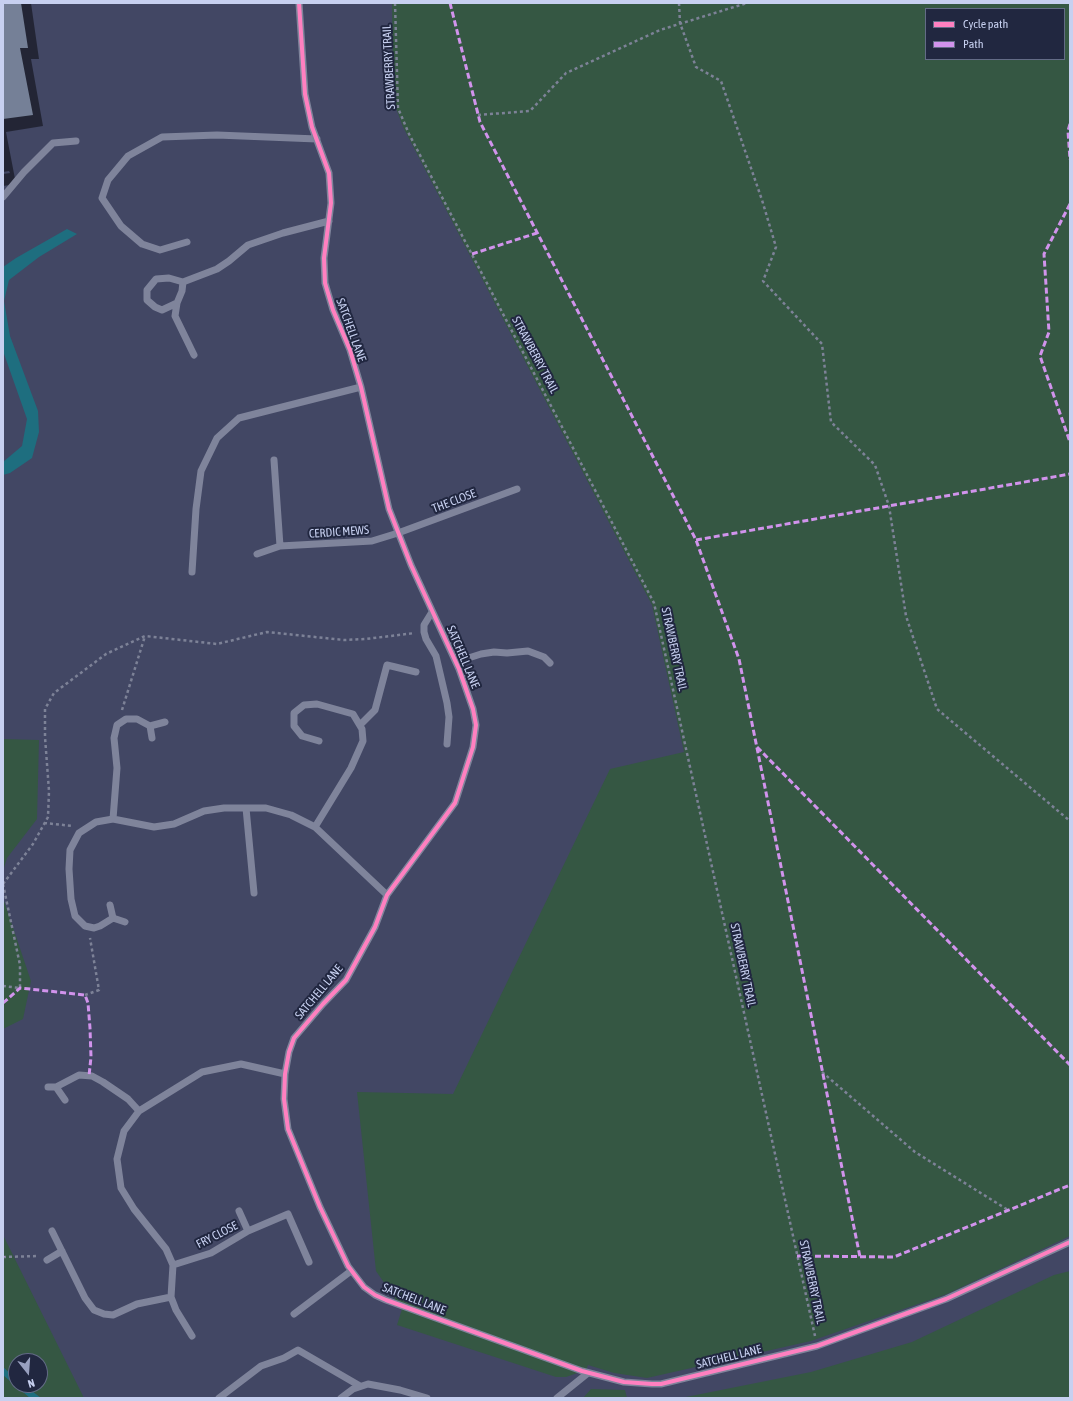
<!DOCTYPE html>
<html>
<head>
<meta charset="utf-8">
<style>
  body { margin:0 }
  #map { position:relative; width:1073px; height:1401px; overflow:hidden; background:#424764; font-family:"Asap Condensed",sans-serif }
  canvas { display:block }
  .frame { position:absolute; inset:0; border:4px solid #c7d0f0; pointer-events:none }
  .legend { position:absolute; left:925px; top:8px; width:140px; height:52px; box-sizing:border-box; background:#212740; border:1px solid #636b86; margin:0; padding:5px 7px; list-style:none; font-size:12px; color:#c7d0f0 }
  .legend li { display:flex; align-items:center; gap:8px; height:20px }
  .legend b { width:20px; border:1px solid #636b86 }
  .north { position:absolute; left:8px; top:1353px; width:40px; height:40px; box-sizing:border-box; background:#212740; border:1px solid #636b86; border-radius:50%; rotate:163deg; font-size:11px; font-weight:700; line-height:16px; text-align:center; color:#c7d0f0 }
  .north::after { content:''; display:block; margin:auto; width:14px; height:18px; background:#98a0bf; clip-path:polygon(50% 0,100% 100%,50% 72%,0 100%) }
</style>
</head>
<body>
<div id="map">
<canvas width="1073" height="1401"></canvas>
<div class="frame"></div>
<ul class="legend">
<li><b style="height:5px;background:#ff80c0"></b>Cycle path</li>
<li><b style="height:5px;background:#d193ec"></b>Path</li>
</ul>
<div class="north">N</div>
</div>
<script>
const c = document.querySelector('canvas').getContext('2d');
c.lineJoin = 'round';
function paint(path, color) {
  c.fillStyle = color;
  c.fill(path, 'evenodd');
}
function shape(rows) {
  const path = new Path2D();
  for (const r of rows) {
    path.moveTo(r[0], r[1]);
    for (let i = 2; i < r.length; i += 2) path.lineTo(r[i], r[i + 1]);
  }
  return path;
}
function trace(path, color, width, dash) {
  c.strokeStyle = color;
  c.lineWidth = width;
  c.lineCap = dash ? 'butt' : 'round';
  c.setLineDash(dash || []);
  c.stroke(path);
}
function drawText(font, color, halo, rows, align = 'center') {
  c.font = font + ' "Asap Condensed",sans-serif';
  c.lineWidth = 4;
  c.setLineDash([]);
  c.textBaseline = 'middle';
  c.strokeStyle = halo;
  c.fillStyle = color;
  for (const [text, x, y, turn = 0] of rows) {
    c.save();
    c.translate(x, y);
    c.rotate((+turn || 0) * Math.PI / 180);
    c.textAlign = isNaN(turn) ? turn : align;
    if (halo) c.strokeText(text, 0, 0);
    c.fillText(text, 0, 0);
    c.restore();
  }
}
paint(shape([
  [392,3,1070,3,1070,1236,947,1294,811,1341,647,1378,614,1373,588,1365,586,1370,566,1377,556,1377,397,1325,403,1306,398,1303,376,1271,357,1092,453,1094,610,769,684,752,652,605,403,127,396,108,393,84],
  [926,9,1064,9,1064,59,926,59],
  [3,739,39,740,37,819,7,858,3,871],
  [3,898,31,981,23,1019,3,1029],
  [3,1235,84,1398,41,1398,24,1385,40,1385,40,1361,16,1361,16,1379,3,1367],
  [1070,1271,1070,1398,681,1398,811,1372,912,1342,1054,1275],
  [3,1375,18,1387,30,1398,3,1398],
  [591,1389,625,1390,627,1398,583,1398]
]), '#355743');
paint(shape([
  [67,229,77,234,39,257,9,280,4,301,10,336,38,411,39,432,32,458,10,473,3,475,3,462,22,446,27,419,3,351,3,267,16,258],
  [3,1367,16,1379,16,1385,24,1385,41,1398,30,1398,3,1375]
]), '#1e6e7f');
paint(shape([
  [3,3,31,3,39,59,31,59,43,126,6,132,16,184,3,186,3,174,10,173,9,171,3,172]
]), '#0007');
paint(shape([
  [3,3,21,3,28,48,20,48,33,115,3,119]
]), '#758097');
trace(shape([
  [395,3,398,108,409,134,654,603,815,1336],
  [679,3,680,23,696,67,721,81,762,200,776,247,763,281,822,344,831,422,875,465,889,506,906,616,937,709,1070,821],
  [478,115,530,111,566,73,660,30,747,3],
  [122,710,145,636],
  [44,823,73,826],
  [3,884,33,844,48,817,49,791,45,737,45,709,54,693,106,654,145,636,217,644,267,632,344,640,366,639,415,633],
  [3,884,20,965,20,988,3,986],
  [85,995,99,990,90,938],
  [822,1072,915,1152,1008,1210],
  [3,1257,39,1256]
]), '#7d8297', 2.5, [3, 3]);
trace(shape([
  [299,3,305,94,312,127,329,173,331,203,324,258,325,283,333,310,350,350,361,387,389,509,411,565,459,669,473,709,476,725,473,747,455,803,387,895,375,927,346,980,323,1004,294,1038,289,1052,285,1074,284,1099,288,1129,320,1207,348,1266,364,1287,375,1295,386,1300,582,1371,624,1382,652,1384,661,1384,817,1346,946,1299,1070,1242],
  [3,197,24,172,53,143,76,141],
  [187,242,160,250,142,244,121,226,102,198,108,180,128,156,162,137,217,135,317,139],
  [177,303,162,310,155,307,147,300,147,290,156,279,169,278,183,282],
  [194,355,175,316,177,303,182,291,183,282,217,269,229,261,248,245,283,233,329,221],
  [274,460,280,546],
  [257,554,280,546,372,541,398,533,517,489],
  [192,572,196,509,201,471,217,438,239,418,361,387],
  [432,612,424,625,424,632,426,639,436,656,447,703,449,717,447,744],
  [456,662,481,654,494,652,507,653,528,651,544,657,550,663],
  [360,725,375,710,387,665,416,672],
  [150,726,165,722],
  [152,738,150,726,137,719,126,719,117,725,114,738,117,768,113,819,154,827,174,824,204,811,224,808,266,808,291,815,315,827,387,895],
  [246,808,254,893],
  [113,819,96,822,79,833,70,850,69,869,71,899,75,916,85,926,94,928,100,926,113,918,125,922],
  [315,827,351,768,363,741,362,729,353,714,317,704,304,705,294,713,294,726,302,736,319,741],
  [110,905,113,918],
  [48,1087,56,1087,79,1075,92,1076,103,1082,128,1099,139,1111],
  [56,1087,65,1100],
  [239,1211,248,1231],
  [52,1231,85,1298,94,1310,104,1314,113,1315,137,1304,171,1297],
  [47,1260,62,1251],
  [173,1265,211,1253,248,1231,288,1214,309,1262],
  [294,1314,351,1271],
  [192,1336,176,1310,171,1297,173,1265,166,1249,134,1209,121,1188,117,1159,124,1131,139,1111,202,1072,241,1064,285,1074],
  [219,1398,261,1366,284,1358,298,1350,360,1386],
  [341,1398,353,1389,368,1384,400,1390,427,1398],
  [557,1398,588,1373]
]), '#7f849b', 7);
trace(shape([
  [450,3,480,122,696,540,739,659,860,1257],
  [1070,124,1068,131,1070,160],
  [1070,204,1044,254,1049,332,1040,356,1070,442],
  [472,254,537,233],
  [696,540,1070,474],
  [757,747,1070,1065],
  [3,1003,20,988,85,995,88,1003,90,1028,91,1057,89,1076],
  [3,1256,3,1257],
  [797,1256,894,1257,1070,1185]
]), '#d193ec', 3, [6, 3]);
trace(shape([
  [299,3,305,94,312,127,329,173,331,203,324,258,325,283,333,310,350,350,361,387,389,509,411,565,459,669,473,709,476,725,473,747,455,803,387,895,375,927,346,980,323,1004,294,1038,289,1052,285,1074,284,1099,288,1129,320,1207,348,1266,364,1287,375,1295,386,1300,582,1371,624,1382,652,1384,661,1384,817,1346,946,1299,1070,1242]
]), '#ff80c0', 4);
drawText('12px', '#c7d0f0', '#212740', [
  ["STRAWBERRY TRAIL",389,67,-93],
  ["SATCHELL LANE",351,330,70],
  ["STRAWBERRY TRAIL",535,355,62],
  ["THE CLOSE",454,501,-21],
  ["CERDIC MEWS",339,532,-4],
  ["STRAWBERRY TRAIL",674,649,78],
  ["SATCHELL LANE",463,657,67],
  ["STRAWBERRY TRAIL",743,965,78],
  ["SATCHELL LANE",319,992,-50],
  ["FRY CLOSE",217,1235,-27],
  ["STRAWBERRY TRAIL",812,1282,78],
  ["SATCHELL LANE",414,1299,21],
  ["SATCHELL LANE",729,1357,-14]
]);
</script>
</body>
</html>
